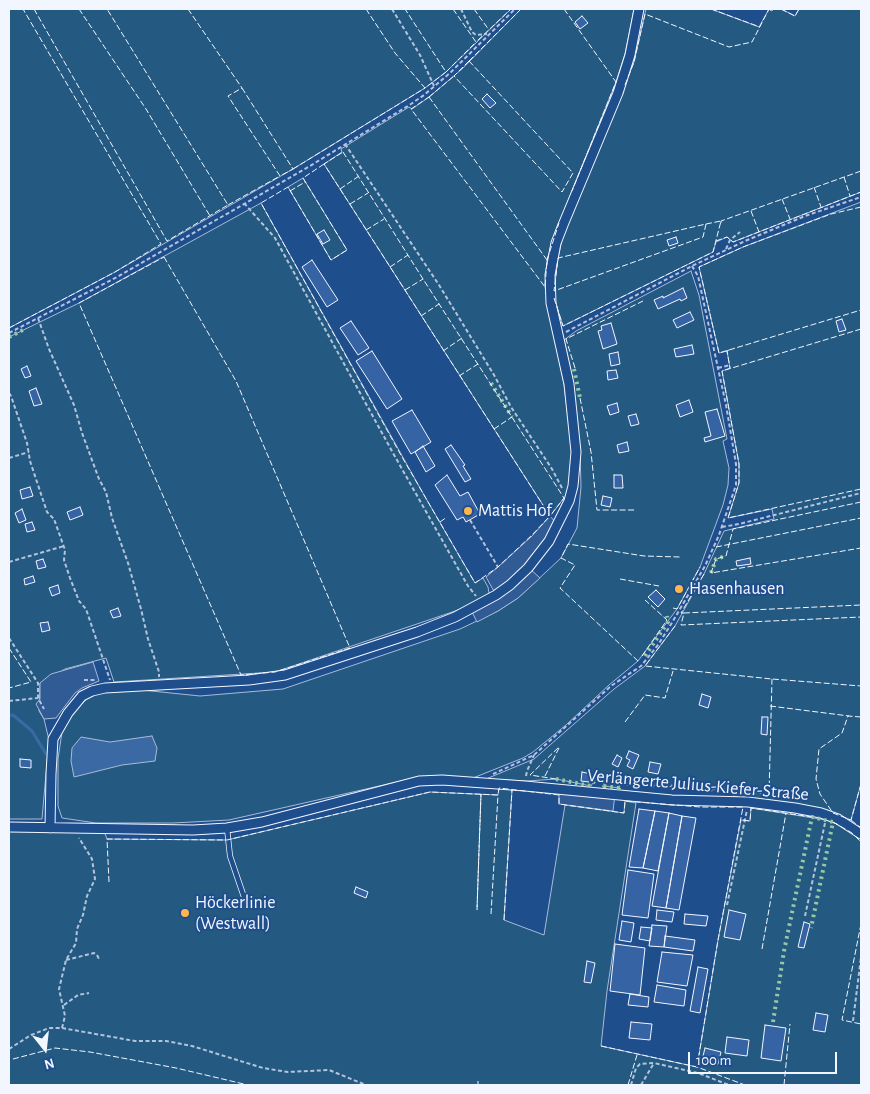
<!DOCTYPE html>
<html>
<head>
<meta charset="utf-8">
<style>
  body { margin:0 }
  #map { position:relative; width:870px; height:1094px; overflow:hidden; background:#1f4e8c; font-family:"Alegreya Sans",sans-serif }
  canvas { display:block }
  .frame { position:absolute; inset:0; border:10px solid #f2f6ff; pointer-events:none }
  .north { position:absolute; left:20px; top:1024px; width:50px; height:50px; -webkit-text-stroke:4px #1f4e8c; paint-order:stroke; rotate:164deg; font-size:14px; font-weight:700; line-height:20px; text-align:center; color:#f2f6ff }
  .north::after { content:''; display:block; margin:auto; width:18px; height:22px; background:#f2f6ff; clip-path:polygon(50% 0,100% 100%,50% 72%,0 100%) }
  .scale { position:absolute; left:688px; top:1052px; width:149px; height:22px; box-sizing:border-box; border:2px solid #f2f6ff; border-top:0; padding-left:6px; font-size:15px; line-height:18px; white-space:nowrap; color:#f2f6ff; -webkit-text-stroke:4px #1f4e8c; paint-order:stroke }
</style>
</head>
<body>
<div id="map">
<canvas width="870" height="1094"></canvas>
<div class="frame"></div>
<div class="north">N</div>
<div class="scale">100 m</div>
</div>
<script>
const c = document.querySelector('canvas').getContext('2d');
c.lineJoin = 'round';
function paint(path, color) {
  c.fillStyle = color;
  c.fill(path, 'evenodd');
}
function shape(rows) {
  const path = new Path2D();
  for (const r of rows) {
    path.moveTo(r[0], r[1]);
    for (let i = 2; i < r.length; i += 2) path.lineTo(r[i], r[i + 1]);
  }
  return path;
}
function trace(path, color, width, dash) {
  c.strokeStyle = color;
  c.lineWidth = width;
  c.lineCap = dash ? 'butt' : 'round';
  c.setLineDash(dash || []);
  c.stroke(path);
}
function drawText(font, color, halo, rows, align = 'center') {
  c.font = font + ' "Alegreya Sans",sans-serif';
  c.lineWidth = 4;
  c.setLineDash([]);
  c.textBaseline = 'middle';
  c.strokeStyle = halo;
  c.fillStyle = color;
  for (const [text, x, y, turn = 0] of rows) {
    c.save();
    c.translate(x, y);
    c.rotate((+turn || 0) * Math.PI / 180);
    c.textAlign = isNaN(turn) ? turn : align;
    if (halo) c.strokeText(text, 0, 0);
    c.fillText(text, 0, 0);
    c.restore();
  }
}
const green = shape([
  [9,9,511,9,446,72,425,88,293,169,115,272,9,328,9,9],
  [521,9,634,9,625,54,616,82,555,233,547,260,545,287,564,384,572,452,572,470,566,501,564,498,550,516,324,164,342,152,341,149,409,107,412,109,429,97,462,69,521,9],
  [646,9,711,9,759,27,769,9,772,11,773,9,781,9,795,16,799,9,861,9,861,192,733,242,727,237,716,242,713,252,563,326,555,301,554,291,558,258,563,235,634,62,646,9],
  [303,178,347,250,331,260,288,187,303,178],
  [861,202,861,784,851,820,820,809,795,804,734,797,734,791,621,783,619,788,604,786,604,783,596,778,591,786,556,779,527,781,486,779,534,759,614,689,645,666,675,626,704,574,724,531,774,519,772,509,728,518,739,483,739,464,722,371,730,368,727,351,719,353,699,267,743,247,861,202],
  [261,203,424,495,475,583,483,578,488,587,489,593,485,598,470,606,275,672,114,682,106,658,65,669,40,683,39,711,44,719,49,740,42,819,9,819,9,337,79,303,261,203],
  [691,271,699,295,727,439,723,441,729,468,728,485,723,505,700,567,677,609,638,661,609,685,566,725,533,752,523,758,473,778,442,776,419,777,229,820,173,823,96,823,62,818,58,806,58,759,62,732,75,710,89,697,99,693,132,689,200,696,283,689,460,629,498,611,518,598,561,558,577,528,581,487,580,452,573,384,564,340,576,331,691,271],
  [499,788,512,790,504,920,544,935,565,805,624,813,625,801,636,803,607,991,601,1046,697,1067,718,940,741,820,750,821,751,808,826,820,833,822,852,833,861,842,861,1085,9,1085,9,831,104,831,107,839,227,840,430,792,498,795,499,788]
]);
paint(green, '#245a82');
trace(green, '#a8bbd7', 1);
const parking = shape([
  [550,516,558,525,529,568,540,578,518,598,498,611,477,622,471,610,496,595,486,577,498,567,532,536,550,516],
  [93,662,99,681,82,688,75,693,56,718,44,719,36,704,40,699,40,683,51,674,93,662],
  [559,789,615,794,613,811,559,804,559,789]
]);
paint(parking, '#305b95');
trace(parking, '#a8bbd7', 1);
const water = shape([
  [152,736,157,748,155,761,122,765,74,777,71,761,72,748,81,737,110,742,152,736]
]);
paint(water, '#3b69a3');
trace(water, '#a8bbd7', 1);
trace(shape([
  [9,716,13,715,32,731,46,754]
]), '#3b69a3', 3);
const building = shape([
  [582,16,588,23,580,29,575,22,582,16],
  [487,94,496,103,490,108,482,99,487,94],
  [324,230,330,240,323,244,317,234,324,230],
  [676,237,678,243,669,246,667,240,676,237],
  [312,260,338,300,327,307,302,267,312,260],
  [683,288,687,298,681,301,680,299,658,309,654,300,663,296,663,298,683,288],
  [690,312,694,320,677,328,673,320,690,312],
  [842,319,846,330,839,332,836,321,842,319],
  [351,321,369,348,358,355,340,328,351,321],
  [611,323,617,344,603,349,598,331,602,330,601,326,611,323],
  [692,345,694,354,676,357,674,349,692,345],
  [372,351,402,399,387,409,356,361,372,351],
  [618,352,620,364,611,366,609,354,618,352],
  [27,366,31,376,25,378,21,369,27,366],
  [616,370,618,378,608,380,607,371,616,370],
  [36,388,42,404,34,406,29,391,36,388],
  [689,400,693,412,680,417,676,405,689,400],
  [617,403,619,412,610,415,607,406,617,403],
  [717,409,725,436,705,442,704,438,711,436,705,412,717,409],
  [412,410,431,442,411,454,392,421,412,410],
  [636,414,639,424,631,426,628,416,636,414],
  [627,442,629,451,619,453,617,445,627,442],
  [451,445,465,465,463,466,471,479,465,482,445,449,451,445],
  [423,446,435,466,426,472,415,452,423,446],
  [447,475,460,496,468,492,480,514,466,522,463,517,457,520,435,485,447,475],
  [614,475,622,475,623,488,614,488,614,475],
  [30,487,33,496,22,499,20,490,30,487],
  [603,496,612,498,610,507,601,505,603,496],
  [80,507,83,515,70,520,67,512,80,507],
  [22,509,26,520,19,523,15,513,22,509],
  [32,522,35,530,27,532,25,524,32,522],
  [750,558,751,564,737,566,736,561,750,558],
  [43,559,46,567,38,569,36,561,43,559],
  [33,576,35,582,25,585,24,579,33,576],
  [58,585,60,593,52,596,49,588,58,585],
  [656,590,665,599,658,607,648,597,656,590],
  [118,608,121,616,113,618,110,611,118,608],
  [48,622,50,630,42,632,40,623,48,622],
  [702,694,711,697,708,708,699,705,702,694],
  [762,717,768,717,767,735,761,734,762,717],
  [629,751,639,755,633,769,627,766,630,760,626,758,629,751],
  [617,755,622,758,618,767,612,764,617,755],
  [20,759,31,760,31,768,20,767,20,759],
  [650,762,661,764,658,774,648,772,650,762],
  [582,772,591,774,589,782,581,781,582,772],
  [639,809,655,811,643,868,629,867,639,809],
  [655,811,669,813,658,871,643,868,655,811],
  [669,813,682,816,666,908,652,906,669,813],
  [682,816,696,818,679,910,666,908,682,816],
  [628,870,654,874,648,918,622,915,628,870],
  [356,887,368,892,366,898,354,893,356,887],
  [657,910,674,912,672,922,656,920,657,910],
  [729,910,746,914,740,940,724,937,729,910],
  [685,914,708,916,706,926,684,924,685,914],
  [622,921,634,923,631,942,619,940,622,921],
  [804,922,810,924,804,948,798,947,804,922],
  [652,925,667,926,664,947,649,946,652,925],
  [641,927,652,928,650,941,639,939,641,927],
  [665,936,695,940,693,951,664,947,665,936],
  [615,944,645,948,640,995,610,991,615,944],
  [662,952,693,955,687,986,657,982,662,952],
  [587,961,595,963,591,983,584,982,587,961],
  [698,967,708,969,700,1013,690,1011,698,967],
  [657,985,686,990,684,1006,654,1002,657,985],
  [630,994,649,997,648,1007,628,1005,630,994],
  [816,1013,828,1015,825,1032,813,1030,816,1013],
  [631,1022,652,1024,650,1040,629,1038,631,1022],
  [765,1025,786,1028,781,1061,761,1058,765,1025],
  [727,1037,749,1040,747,1056,725,1053,727,1037],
  [705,1048,721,1052,718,1064,702,1060,705,1048]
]);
paint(building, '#3563a3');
trace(building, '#f2f6ff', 1);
const service = shape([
  [227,828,230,856,245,900]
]);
const minor = shape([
  [9,827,193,830,227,828,262,822,419,781,442,780,525,786,672,800,748,802,795,808,821,813,838,819,861,834],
  [50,828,51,774,53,739,68,713,82,696,92,691,105,688,249,680,285,675,417,632,455,617,496,595,510,585,528,568,549,541,569,501,573,486,576,452,569,384,551,303,550,275,556,243,563,225,618,93,630,55,639,9]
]);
trace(service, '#f2f6ff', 6);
trace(minor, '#f2f6ff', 11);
trace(shape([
  [392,9,420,55,434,86],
  [461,9,472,32,476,35,487,34],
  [345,144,439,285,494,375,511,407,552,469,562,488],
  [244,203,275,238,393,453,468,586,476,596],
  [726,249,730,240,740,232],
  [38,318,49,349,74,405,82,433,99,479,106,492,112,518,128,563,141,609,148,639,159,672,159,677],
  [566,332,692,266,745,241,805,216,861,197],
  [9,333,117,277,310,166,411,104,424,95,450,73,515,9],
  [718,368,730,365],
  [9,393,11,396,27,443,30,461,47,512,54,519,65,550,64,560,70,578,79,601,86,609,110,680],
  [9,458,29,452],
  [470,520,498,567],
  [722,527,739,524,861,493],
  [9,562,64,546],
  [9,638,38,683,38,698,44,709],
  [84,680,95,680],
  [9,701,38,698],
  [493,774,534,755,611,686,641,666,658,645,673,621,705,566,719,535,736,485,736,464,726,405,698,276,692,266],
  [526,776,527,771,534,755],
  [727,905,747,810],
  [805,916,825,823],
  [66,960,94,953,97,955,99,959],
  [64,1005,78,995,89,993],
  [853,1021,861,957],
  [62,1028,65,1016,59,989,66,960,76,943,77,929,83,915,87,896,95,879,92,859,79,838],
  [9,1049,31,1035,49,1028,62,1028,135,1041,166,1041,192,1046,263,1068,288,1072,329,1070,366,1085],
  [631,1085,636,1068,640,1064,654,1063,698,1073,729,1085],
  [641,1085,654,1063]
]), '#b3c4dc', 2, [4, 2.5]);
trace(service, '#1f4e8c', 4.5);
trace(minor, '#1f4e8c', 9);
trace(shape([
  [9,337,23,330],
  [574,369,580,398],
  [491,383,512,417],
  [711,573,716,559,726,556],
  [645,656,668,622,667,616],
  [556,779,591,786,596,778,605,783,604,786,619,788,620,783,734,791],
  [773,1022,784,951,812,817,833,822,811,928]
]), '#97c8a6', 4, [2.5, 4]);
trace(shape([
  [34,9,167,241,228,205,107,9],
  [79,9,146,109,210,216],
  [188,9,242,88],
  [366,9,395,53,425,88,446,72,405,9],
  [453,9,476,42,511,9],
  [474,9,489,30],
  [564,9,616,82,572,191],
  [711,9,760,27],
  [781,9,795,16,799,9],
  [469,61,573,173,562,192,454,76,469,61],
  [469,61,521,9],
  [446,72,476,42],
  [625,85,634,62,645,14,729,47,752,42,769,9,772,11,773,9],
  [242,88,293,169,280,176,228,96,242,88],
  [429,97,547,260,545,287,411,109,429,97],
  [429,97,454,76],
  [343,152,423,279,564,498,550,516,324,164,343,152],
  [324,164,303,178,347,250,331,260,288,187,261,203,402,457,475,583,498,567,532,535,550,516],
  [293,169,425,88],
  [844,177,850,196],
  [814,187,821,207],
  [340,189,359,176],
  [290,191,305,182],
  [782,199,790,219],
  [350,204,368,193],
  [228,205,280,176],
  [861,207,831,214,743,247,699,267,719,353,861,310],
  [751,211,759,232],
  [721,223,721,221,861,171],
  [366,230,384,219],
  [716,241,727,237,733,242,861,192],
  [164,257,236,381,350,648,275,672,241,675,79,303,164,257],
  [547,260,559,223],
  [390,267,408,255],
  [405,290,423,279],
  [554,298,563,326,713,252,721,221,706,224,558,258,554,291,703,237,706,224],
  [421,316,439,304],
  [9,328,115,272,161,244,23,9],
  [861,329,722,371,739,464,739,483,728,518,861,489],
  [729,350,727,351,730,368],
  [443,351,462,338],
  [575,368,566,339,643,301],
  [459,376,478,364],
  [580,398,591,452,597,510,635,510],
  [494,429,512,417],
  [861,502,733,529,726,556,716,559,711,573,861,548],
  [440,522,447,517],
  [716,547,861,518],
  [704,574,681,613,684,613,681,625,861,617],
  [620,579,659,586],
  [673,608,677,609,700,567],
  [684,613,861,605],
  [675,626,645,666,772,679,861,686],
  [9,648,31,682,9,688],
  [642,656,667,620,645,600],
  [638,661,560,588,575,565,561,558,568,544,644,556,680,557],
  [770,706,849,716],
  [861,717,848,716,842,733,819,749,816,779,820,794,833,813,851,820,861,784],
  [625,722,645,695,665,698,673,671],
  [545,776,559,748],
  [556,779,530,775,560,746],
  [734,791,769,794,772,679],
  [481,794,477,910,479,849,481,794],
  [743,820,750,821,751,808,812,817],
  [851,820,861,828],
  [833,822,852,833,861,842],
  [109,882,107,839,227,840,430,792,498,795,499,788,559,795,559,804,624,813,625,801,700,807,743,807,718,940,697,1067],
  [491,914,498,795],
  [504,920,512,790],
  [861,924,842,1020,861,1024],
  [762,949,786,813],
  [601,1046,697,1067,745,1085],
  [13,1059,55,1048,90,1052,176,1068,248,1085],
  [478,1085,478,1081],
  [628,1085,637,1055],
  [784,1085,790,1024]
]), '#f2f6ff', 1, [6, 2.5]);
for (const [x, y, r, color] of [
  [468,511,5,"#ffb74d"],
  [679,589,5,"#ffb74d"],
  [185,913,5,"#ffb74d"]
]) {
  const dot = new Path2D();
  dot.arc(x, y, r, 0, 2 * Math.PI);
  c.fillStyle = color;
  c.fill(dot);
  trace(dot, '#1f4e8c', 2);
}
drawText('18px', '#f2f6ff', '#1f4e8c', [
  ["Mattis Hof",478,511],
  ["Hasenhausen",689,589],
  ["Höckerlinie",195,903],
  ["(Westwall)",195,924]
], 'left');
drawText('18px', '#f2f6ff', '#1f4e8c', [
  ["Verlängerte Julius-Kiefer-Straße",698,785,5]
]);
</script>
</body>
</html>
